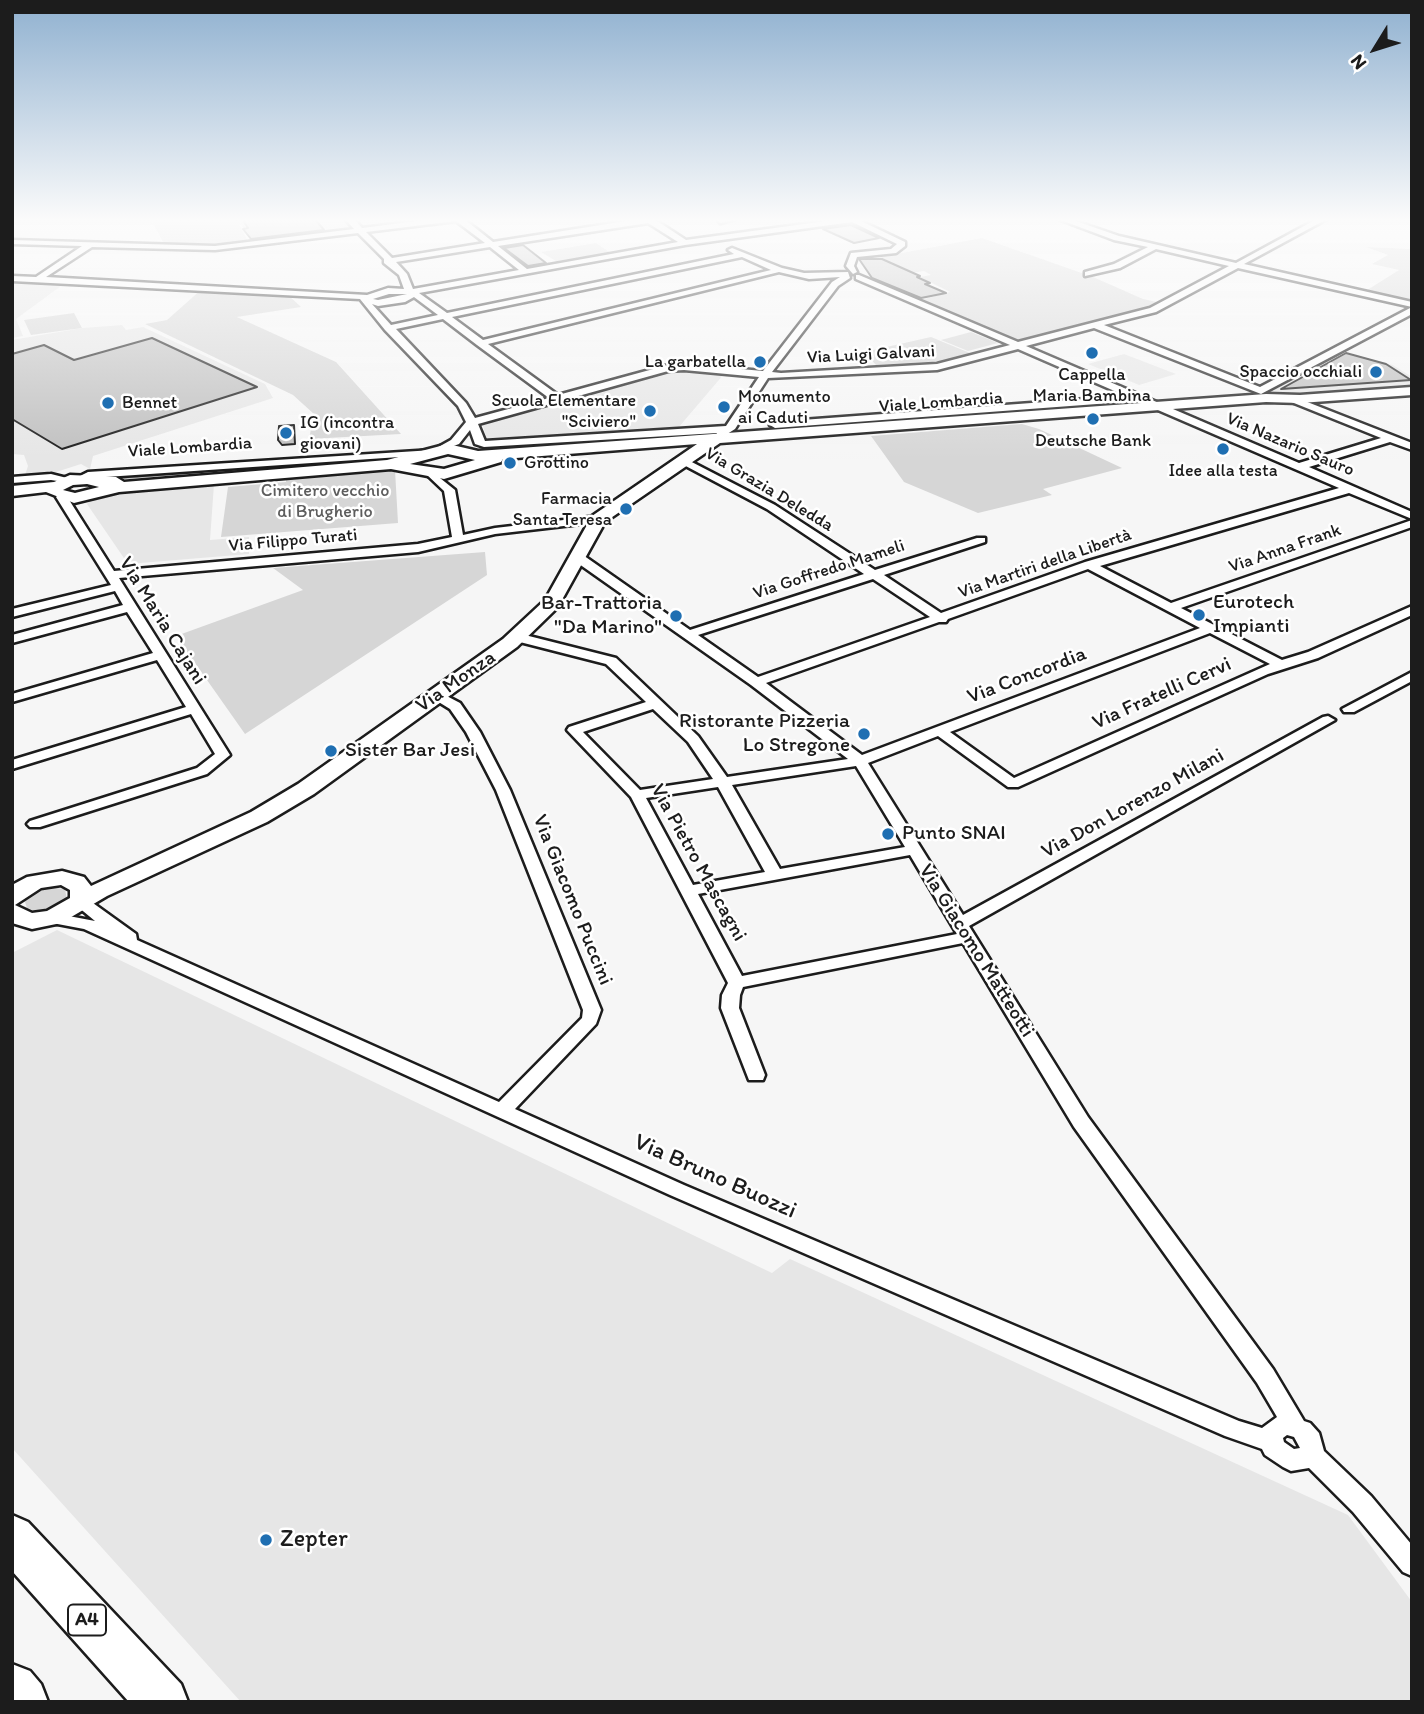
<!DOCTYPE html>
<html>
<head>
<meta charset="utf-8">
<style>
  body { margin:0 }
  #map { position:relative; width:1424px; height:1714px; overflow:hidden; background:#f6f6f6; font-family:Itim,sans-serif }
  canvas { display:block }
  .frame { position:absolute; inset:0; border:14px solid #1c1c1c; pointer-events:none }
  .north { position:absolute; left:1340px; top:14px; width:70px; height:70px; -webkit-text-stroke:5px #fff; paint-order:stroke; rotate:232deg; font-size:19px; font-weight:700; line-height:28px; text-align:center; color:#1c1c1c }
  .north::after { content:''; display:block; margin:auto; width:24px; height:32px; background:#1c1c1c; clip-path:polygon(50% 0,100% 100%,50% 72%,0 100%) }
</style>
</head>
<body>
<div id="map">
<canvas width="1424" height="1714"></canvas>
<div class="frame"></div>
<div class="north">N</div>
</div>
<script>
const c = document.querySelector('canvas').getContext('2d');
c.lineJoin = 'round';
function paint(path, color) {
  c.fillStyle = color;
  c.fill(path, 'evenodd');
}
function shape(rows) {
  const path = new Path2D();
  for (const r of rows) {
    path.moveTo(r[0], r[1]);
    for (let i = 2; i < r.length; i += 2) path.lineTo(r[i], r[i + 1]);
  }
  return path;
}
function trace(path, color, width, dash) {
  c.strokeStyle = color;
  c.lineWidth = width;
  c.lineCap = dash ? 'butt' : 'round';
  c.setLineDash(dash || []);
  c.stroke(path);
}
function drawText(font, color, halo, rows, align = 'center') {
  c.font = font + ' Itim,sans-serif';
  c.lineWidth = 5;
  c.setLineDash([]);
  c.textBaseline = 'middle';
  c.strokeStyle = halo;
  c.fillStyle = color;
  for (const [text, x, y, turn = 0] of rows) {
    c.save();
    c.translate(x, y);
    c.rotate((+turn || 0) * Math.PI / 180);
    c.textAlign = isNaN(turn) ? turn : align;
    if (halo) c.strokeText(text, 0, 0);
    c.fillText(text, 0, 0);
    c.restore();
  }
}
paint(shape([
  [238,219,345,219,356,231,280,240,267,225,244,228],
  [12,282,61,286,16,319,23,336,12,338],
  [122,325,126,330,143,327,265,384,273,398,93,456,90,469,81,464,53,473,25,475,28,466,24,455,12,454,12,340,82,328],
  [1343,352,1393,365,1412,377,1412,390,1274,397,1268,393],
  [1124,354,1176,374,1139,385,1088,364],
  [680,369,724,374,678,428,487,440,482,423,490,419],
  [214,484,210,540,249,537,249,554,128,564,87,504,95,495,115,491],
  [57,930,772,1273,790,1259,1348,1515,1412,1602,1412,1702,241,1702,12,1448,12,953]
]), '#e6e6e6');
paint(shape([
  [151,219,236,219,249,243,179,246,163,242],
  [982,238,1093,277,1143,299,1157,302,1140,311,1014,343,917,301,950,292,920,277,931,275,924,271,911,273,880,257],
  [596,243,611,253,556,261,541,252],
  [1366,247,1412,249,1412,303,1364,292,1399,270,1372,264,1388,255],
  [203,288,285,292,301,307,237,317,336,362,401,434,309,439,314,414,293,395,145,324,167,320],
  [74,313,82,328,31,335,24,320],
  [971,332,998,343,968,351,941,340],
  [931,337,970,353,943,361,876,365,864,352],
  [1022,424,1039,429,1122,468,1043,489,1052,495,978,513,904,482,871,436],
  [395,470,398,523,221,537,228,487,286,482,286,478],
  [485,552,487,575,245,734,176,636,303,590,273,568],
  [47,887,65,889,67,900,51,910,37,912,27,908,25,902,29,894]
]), '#d6d6d6');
paint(shape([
  [688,432,692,433,692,437,517,451,512,448,517,445,688,432],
  [199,468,204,471,203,473,124,479,119,476,124,473,199,468],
  [39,479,43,480,43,484,12,487,12,481,39,479]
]), '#acacac');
const building = shape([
  [242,219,315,219,324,230,251,239,243,229,248,228,242,219],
  [851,225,879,238,854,243,823,229,851,225],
  [523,245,546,263,528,266,504,248,523,245],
  [859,259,882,259,920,276,917,277,930,283,925,284,946,293,921,298,872,278,859,259],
  [152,338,257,387,62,449,12,419,12,354,44,345,74,360,152,338],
  [1346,353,1386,364,1411,380,1281,389,1346,353],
  [294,425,295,444,282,445,278,440,279,426,294,425]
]);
paint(building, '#c0c0c0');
trace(building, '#1c1c1c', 2);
const street = shape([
  [345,219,354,219,362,228,432,219,464,219,493,242,639,219,654,219,686,240,841,219,864,219,861,221,905,242,905,246,896,253,857,257,854,266,857,272,853,274,846,266,851,253,891,249,897,244,852,222,685,245,419,293,447,313,734,254,728,250,732,248,782,268,804,273,848,272,850,278,838,286,772,372,781,373,937,364,1010,345,856,279,856,275,859,275,1018,342,1150,308,1229,266,1156,249,1120,268,1085,276,1085,272,1114,264,1148,247,1114,240,1058,219,1070,219,1119,236,1236,263,1317,219,1327,219,1244,264,1412,302,1412,314,1261,394,1094,328,1026,346,1299,463,1381,438,1289,401,1289,397,1292,396,1412,443,1412,450,1390,442,1309,467,1412,512,1412,519,1349,493,1100,566,1171,603,1412,520,1412,527,1181,608,1282,660,1308,652,1412,606,1412,615,1318,658,1268,674,1018,787,1008,787,938,736,868,763,963,915,1323,717,1328,716,1335,720,969,926,1088,1117,1273,1369,1304,1421,1310,1423,1319,1433,1324,1451,1371,1496,1412,1545,1412,1576,1403,1572,1353,1512,1309,1468,1291,1471,1283,1467,1265,1455,1262,1449,1225,1436,670,1195,84,929,47,922,45,918,53,913,95,921,72,902,74,898,86,898,136,934,137,940,499,1102,582,1018,583,1010,496,790,466,732,450,709,429,696,436,692,441,693,460,703,480,732,510,790,601,1010,596,1024,515,1109,684,1185,1239,1421,1262,1428,1277,1417,1257,1383,1074,1127,963,943,743,987,740,995,739,1008,765,1075,763,1080,749,1080,721,1008,722,995,728,983,631,797,567,730,569,727,646,702,606,664,512,640,511,637,517,633,616,658,698,736,727,777,848,759,751,685,572,559,572,553,580,553,690,630,864,574,767,509,680,463,679,461,684,458,775,505,875,570,977,538,985,538,985,542,884,575,941,613,1085,562,1339,488,1137,401,775,428,770,425,775,422,1126,396,1018,349,937,370,768,378,735,429,721,438,716,435,717,433,484,447,475,444,470,430,459,444,429,455,91,478,78,481,78,477,88,472,433,450,451,440,466,422,458,406,385,330,360,299,12,281,12,276,36,277,82,246,12,244,12,240,215,246,354,229,345,219],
  [456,221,485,243,392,258,366,232,456,221],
  [648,223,678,242,527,269,498,246,648,223],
  [358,233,384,259,384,263,399,275,404,289,388,288,367,295,46,277,92,247,215,250,358,233],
  [490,247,519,270,413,289,407,274,396,262,490,247],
  [742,257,771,270,483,340,452,317,742,257],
  [1238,268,1412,307,1260,387,1104,325,1156,312,1238,268],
  [779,272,809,279,840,277,832,282,763,371,684,364,668,365,558,395,488,344,779,272],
  [389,294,407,294,378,300,373,299,389,294],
  [414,297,438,315,391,325,372,304,378,306,405,302,414,297],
  [443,319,477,345,549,398,475,418,466,403,396,329,443,319],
  [684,370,759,377,726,426,485,441,478,424,668,371,684,370],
  [1088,569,1200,628,862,755,766,683,939,622,946,622,948,619,1088,569],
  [873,579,930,617,758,677,698,635,873,579],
  [1210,633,1270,664,1014,778,950,732,1210,633],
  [653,709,688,742,713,779,640,790,583,732,653,709],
  [856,766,905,847,780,869,732,785,856,766],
  [718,787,765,872,693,885,646,798,718,787],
  [910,855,957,934,742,976,698,894,910,855],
  [1287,1435,1294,1437,1300,1448,1294,1449,1284,1442,1283,1438,1287,1435],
  [717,219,736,219,720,223,717,219],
  [430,470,455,490,463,535,495,528,598,516,604,519,598,522,495,534,418,552,119,578,230,755,207,774,40,827,30,827,27,824,30,821,197,768,215,754,191,714,12,769,12,760,186,707,157,660,12,702,12,694,153,653,127,612,12,643,12,635,123,605,115,591,12,617,12,609,111,585,56,497,58,495,66,495,114,571,418,544,452,537,444,491,425,473,430,470],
  [51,474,75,480,70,483,51,480,12,483,12,477,51,474],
  [1412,672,1412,681,1354,712,1344,712,1342,709,1412,672]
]);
const secondary = shape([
  [1412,387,1412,395,1300,403,1266,402,720,443,605,522,558,607,517,647,314,794,267,822,107,896,61,923,32,929,12,923,12,885,27,877,62,871,84,877,91,886,251,812,298,784,503,639,545,600,592,516,697,444,503,459,501,462,444,479,391,469,119,492,74,503,46,492,12,496,12,486,54,482,70,475,116,477,124,482,387,460,448,444,478,451,1266,394,1300,395,1412,387],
  [448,454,475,460,444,469,410,464,448,454],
  [87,484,99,487,75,493,63,490,73,485,87,484],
  [61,885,70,890,70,898,47,911,32,913,15,905,41,888,61,885]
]);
const highway = shape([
  [12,1515,28,1522,181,1684,188,1702,129,1702,12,1571,12,1515],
  [12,1664,30,1671,41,1684,48,1702,12,1702,12,1664]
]);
trace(street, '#1c1c1c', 5);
trace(secondary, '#1c1c1c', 5);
trace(highway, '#1c1c1c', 5);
paint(street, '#fff');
paint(secondary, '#fff');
paint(highway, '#fff');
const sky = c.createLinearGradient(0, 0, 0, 459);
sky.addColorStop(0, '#90b1d0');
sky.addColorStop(0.48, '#fbfbfb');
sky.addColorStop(1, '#fbfbfb00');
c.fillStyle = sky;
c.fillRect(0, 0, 1424, 459);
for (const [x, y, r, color] of [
  [1092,353,7,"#1f6fb2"],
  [760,362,7,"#1f6fb2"],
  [1376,372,7,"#1f6fb2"],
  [108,403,7,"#1f6fb2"],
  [724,407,7,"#1f6fb2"],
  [650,411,7,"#1f6fb2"],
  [1093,419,7,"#1f6fb2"],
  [286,433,7,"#1f6fb2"],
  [1223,449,7,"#1f6fb2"],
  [510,463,7,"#1f6fb2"],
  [626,509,7,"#1f6fb2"],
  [1199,615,7,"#1f6fb2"],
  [676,616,7,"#1f6fb2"],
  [864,734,7,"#1f6fb2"],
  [331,751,7,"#1f6fb2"],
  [888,834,7,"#1f6fb2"],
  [266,1540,7,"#1f6fb2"]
]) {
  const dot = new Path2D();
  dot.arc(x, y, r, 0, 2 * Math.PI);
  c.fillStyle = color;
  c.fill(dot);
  trace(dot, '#fff', 2.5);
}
drawText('18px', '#1c1c1c', '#fff', [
  ["Via Luigi Galvani",871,355,-3],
  ["Viale Lombardia",941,403,-4],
  ["Via Nazario Sauro",1290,445,23],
  ["Viale Lombardia",190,448,-4],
  ["Via Grazia Deledda",769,490,31],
  ["Via Filippo Turati",293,541,-5],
  ["Via Anna Frank",1285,549,-19],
  ["Via Martiri della Libertà",1045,564,-19],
  ["Via Goffredo Mameli",829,570,-18]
]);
drawText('18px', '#1c1c1c', '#fff', [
  ["La garbatella",746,362],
  ["Spaccio occhiali",1362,372],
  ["Cappella",1092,375,"center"],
  ["Maria Bambina",1092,396,"center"],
  ["Monumento",738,397,"left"],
  ["ai Caduti",738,418,"left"],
  ["Scuola Elementare",636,401],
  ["\"Sciviero\"",636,422],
  ["Bennet",122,403,"left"],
  ["IG (incontra",300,423,"left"],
  ["giovani)",300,444,"left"],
  ["Deutsche Bank",1093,441,"center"],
  ["Grottino",524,463,"left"],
  ["Idee alla testa",1223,471,"center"],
  ["Farmacia",612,499],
  ["Santa Teresa",612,520]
], 'right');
drawText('18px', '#5d5d5d', '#fff', [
  ["Cimitero vecchio",325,491],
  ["di Brugherio",325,512]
]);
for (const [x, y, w] of [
  [87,1620,38]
]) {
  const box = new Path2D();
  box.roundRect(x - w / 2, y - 15.5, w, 31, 5);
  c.fillStyle = '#fff';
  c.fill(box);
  trace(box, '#1c1c1c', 2);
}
drawText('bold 19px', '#1c1c1c', null, [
  ["A4",87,1620]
]);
drawText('21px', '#1c1c1c', '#fff', [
  ["Eurotech",1213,603],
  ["Impianti",1213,627],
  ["Bar-Trattoria",662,604,"right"],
  ["\"Da Marino\"",662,628,"right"],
  ["Ristorante Pizzeria",850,722,"right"],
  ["Lo Stregone",850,746,"right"],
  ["Sister Bar Jesi",345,751],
  ["Punto SNAI",902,834]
], 'left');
drawText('21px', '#1c1c1c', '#fff', [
  ["Via Maria Cajani",162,621,58],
  ["Via Concordia",1027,676,-21],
  ["Via Monza",456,682,-35],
  ["Via Fratelli Cervi",1162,694,-24],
  ["Via Don Lorenzo Milani",1133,804,-29],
  ["Via Pietro Mascagni",698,863,61],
  ["Via Giacomo Puccini",572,900,68],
  ["Via Giacomo Matteotti",976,951,58]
]);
drawText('24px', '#1c1c1c', '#fff', [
  ["Via Bruno Buozzi",715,1177,24]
]);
drawText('24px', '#1c1c1c', '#fff', [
  ["Zepter",280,1540]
], 'left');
</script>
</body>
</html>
